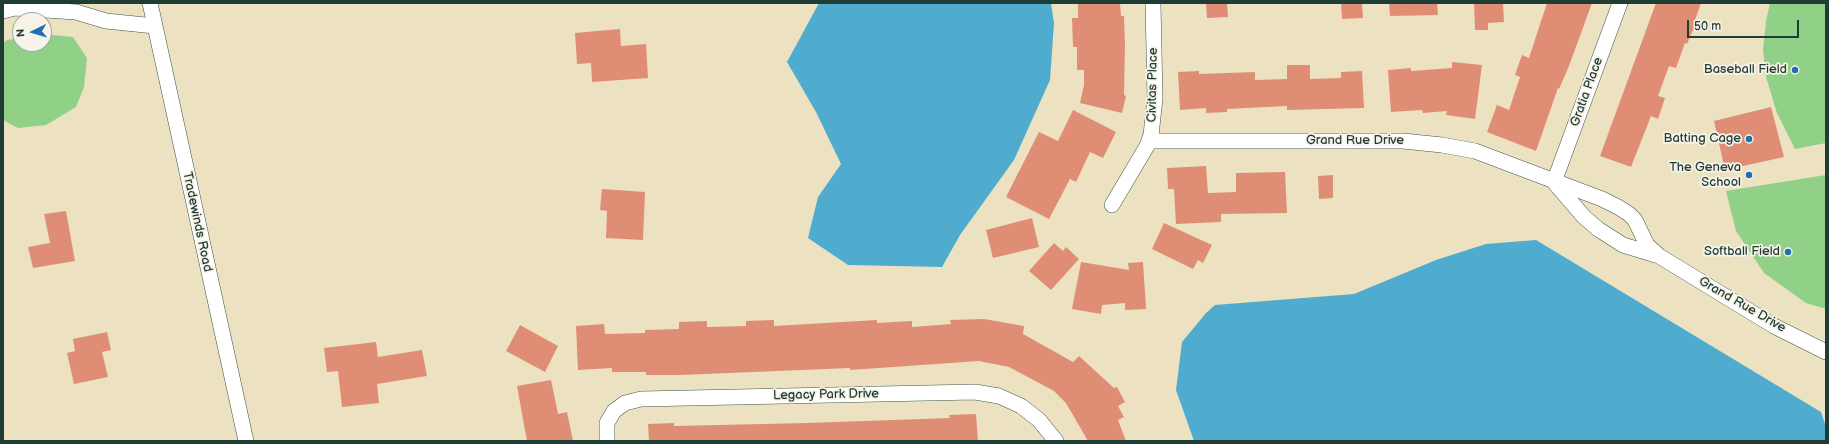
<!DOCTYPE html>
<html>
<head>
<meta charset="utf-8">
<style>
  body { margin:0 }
  #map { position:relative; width:1829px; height:444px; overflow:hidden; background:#ece2c2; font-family:"Balsamiq Sans",sans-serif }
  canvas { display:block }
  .frame { position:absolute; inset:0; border:4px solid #1f3d34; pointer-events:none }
  .north { position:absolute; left:12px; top:12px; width:40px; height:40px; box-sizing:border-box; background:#f7f3e8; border:1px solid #a1aaa0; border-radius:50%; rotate:265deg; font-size:11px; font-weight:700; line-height:16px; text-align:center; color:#1f3d34 }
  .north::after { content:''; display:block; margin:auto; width:14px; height:18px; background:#1f6fb2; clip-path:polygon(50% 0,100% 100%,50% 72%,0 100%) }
  .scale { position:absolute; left:1687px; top:20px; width:112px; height:18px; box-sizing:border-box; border:2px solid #1f3d34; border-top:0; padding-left:5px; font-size:12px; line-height:14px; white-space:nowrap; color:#1f3d34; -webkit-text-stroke:3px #f7f3e8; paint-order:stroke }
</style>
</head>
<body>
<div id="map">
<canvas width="1829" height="444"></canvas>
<div class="frame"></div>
<div class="north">N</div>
<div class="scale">50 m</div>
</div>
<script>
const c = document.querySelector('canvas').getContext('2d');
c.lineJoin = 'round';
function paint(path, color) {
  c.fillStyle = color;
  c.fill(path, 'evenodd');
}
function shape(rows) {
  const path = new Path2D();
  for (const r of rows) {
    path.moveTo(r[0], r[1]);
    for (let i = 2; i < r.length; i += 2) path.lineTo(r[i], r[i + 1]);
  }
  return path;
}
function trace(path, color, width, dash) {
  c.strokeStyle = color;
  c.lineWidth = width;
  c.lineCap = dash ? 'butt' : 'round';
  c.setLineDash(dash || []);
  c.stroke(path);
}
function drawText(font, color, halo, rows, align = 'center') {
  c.font = font + ' "Balsamiq Sans",sans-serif';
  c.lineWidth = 3.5;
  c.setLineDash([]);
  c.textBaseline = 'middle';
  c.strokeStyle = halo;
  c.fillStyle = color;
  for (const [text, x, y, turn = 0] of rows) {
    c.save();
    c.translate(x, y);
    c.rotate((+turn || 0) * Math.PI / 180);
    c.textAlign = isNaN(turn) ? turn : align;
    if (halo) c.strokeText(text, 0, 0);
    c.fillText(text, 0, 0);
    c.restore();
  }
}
paint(shape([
  [1770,3,1826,3,1826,143,1795,149,1777,113,1766,77,1763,50,1766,21],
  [44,34,73,37,87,58,84,87,76,107,46,125,18,128,3,120,3,43,7,40,20,38,20,44,44,44],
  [1826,175,1826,309,1806,303,1764,273,1736,231,1726,191]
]), '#91d087');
paint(shape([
  [819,3,1051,3,1054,23,1050,80,1014,160,960,235,942,267,848,265,808,238,818,197,841,164,816,112,787,62],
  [1536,240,1821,412,1826,427,1826,441,1194,441,1176,390,1182,342,1206,313,1215,305,1354,294,1436,260,1486,244]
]), '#50acce');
paint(shape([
  [1078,3,1120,3,1121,16,1124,16,1125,45,1124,95,1126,96,1122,113,1080,103,1084,85,1084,70,1077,70,1077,47,1073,47,1072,18,1078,18],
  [1206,3,1227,3,1228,17,1207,18],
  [1341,3,1362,3,1363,18,1342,19],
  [1389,3,1437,3,1438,15,1390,16],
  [1474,3,1503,3,1504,22,1488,23,1488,30,1475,30],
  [1547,3,1592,3,1569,66,1559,89,1558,88,1536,151,1487,132,1497,105,1509,110,1520,77,1515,75,1522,55,1529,58],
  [1656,3,1701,3,1694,23,1696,23,1687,44,1685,43,1676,68,1669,66,1658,96,1665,98,1658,119,1651,116,1631,167,1600,156],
  [620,29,621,46,646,44,648,78,592,82,591,63,577,64,575,33],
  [1452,62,1482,65,1475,119,1446,115,1447,111,1423,113,1422,110,1391,112,1388,70,1411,68,1411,71,1452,68],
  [1287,65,1310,65,1310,79,1341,78,1341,72,1362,71,1364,108,1287,110,1287,106,1227,109,1227,112,1206,113,1206,108,1180,110,1178,72,1199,71,1199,74,1255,72,1255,80,1287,79],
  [1771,107,1784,157,1725,170,1714,121],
  [1073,110,1116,132,1103,158,1090,152,1076,182,1070,179,1049,219,1006,197,1039,132,1058,141],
  [1206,166,1208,193,1236,192,1236,173,1285,172,1287,213,1221,214,1221,222,1176,224,1174,189,1168,189,1167,168],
  [1333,175,1333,198,1319,199,1318,176],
  [602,189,645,192,643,240,606,238,607,211,600,210],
  [66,211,75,261,33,268,28,247,50,243,44,214],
  [1032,218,1039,247,993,258,986,230],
  [1164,223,1212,245,1203,263,1198,260,1193,269,1152,249],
  [1054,243,1063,251,1066,247,1079,259,1051,290,1029,271],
  [1081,262,1129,270,1128,263,1143,262,1146,309,1125,310,1125,303,1102,305,1101,314,1072,309],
  [984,319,1024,326,1023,334,1073,362,1079,356,1114,388,1117,387,1125,402,1118,406,1124,417,1118,420,1126,441,1088,441,1066,403,1054,391,1009,367,979,361,850,370,850,368,680,375,646,375,646,372,612,372,612,368,578,370,576,326,604,324,605,334,645,333,645,330,679,329,679,322,707,321,707,327,746,326,746,321,774,320,774,326,877,320,877,323,912,321,912,327,951,324,950,320],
  [520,325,558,346,545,372,506,351],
  [107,332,111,350,102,352,108,377,74,384,67,353,75,351,73,339],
  [376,342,378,357,422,350,427,376,377,384,379,403,342,407,338,371,327,372,324,348],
  [551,380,558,414,567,412,573,441,527,441,517,386],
  [976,414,978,441,649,441,648,424,674,423,674,426,807,423,950,418,949,415]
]), '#e08d75');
const minor = shape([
  [150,3,246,441],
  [3,11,15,8,76,12,106,21,155,26],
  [1150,141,1403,141,1442,145,1475,151,1602,199,1618,207,1629,214,1635,220,1647,245,1659,256,1774,326,1826,352],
  [1554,182,1620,3],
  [1554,182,1584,217,1598,229,1623,245,1656,255],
  [1112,205,1147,146,1151,135,1155,99,1153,3],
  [607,441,607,423,614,411,625,403,641,399,975,392,999,396,1021,406,1039,420,1056,441]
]);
trace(minor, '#3e5649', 16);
trace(minor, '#fff', 15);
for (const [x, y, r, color] of [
  [1795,70,4,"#1f6fb2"],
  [1749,139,4,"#1f6fb2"],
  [1749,175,4,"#1f6fb2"],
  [1788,252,4,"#1f6fb2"]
]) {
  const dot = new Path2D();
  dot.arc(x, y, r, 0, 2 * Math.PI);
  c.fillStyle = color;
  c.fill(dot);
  trace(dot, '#f7f3e8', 1.5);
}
drawText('13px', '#1f3d34', '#f7f3e8', [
  ["Baseball Field",1787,70],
  ["Batting Cage",1741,139],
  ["The Geneva",1741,168],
  ["School",1741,183],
  ["Softball Field",1780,252]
], 'right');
drawText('13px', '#1f3d34', '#f7f3e8', [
  ["Civitas Place",1153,85,-89],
  ["Gratia Place",1587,92,-70],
  ["Grand Rue Drive",1355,141],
  ["Tradewinds Road",197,222,78],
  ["Grand Rue Drive",1742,305,30],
  ["Legacy Park Drive",826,395,-1]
]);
</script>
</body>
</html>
